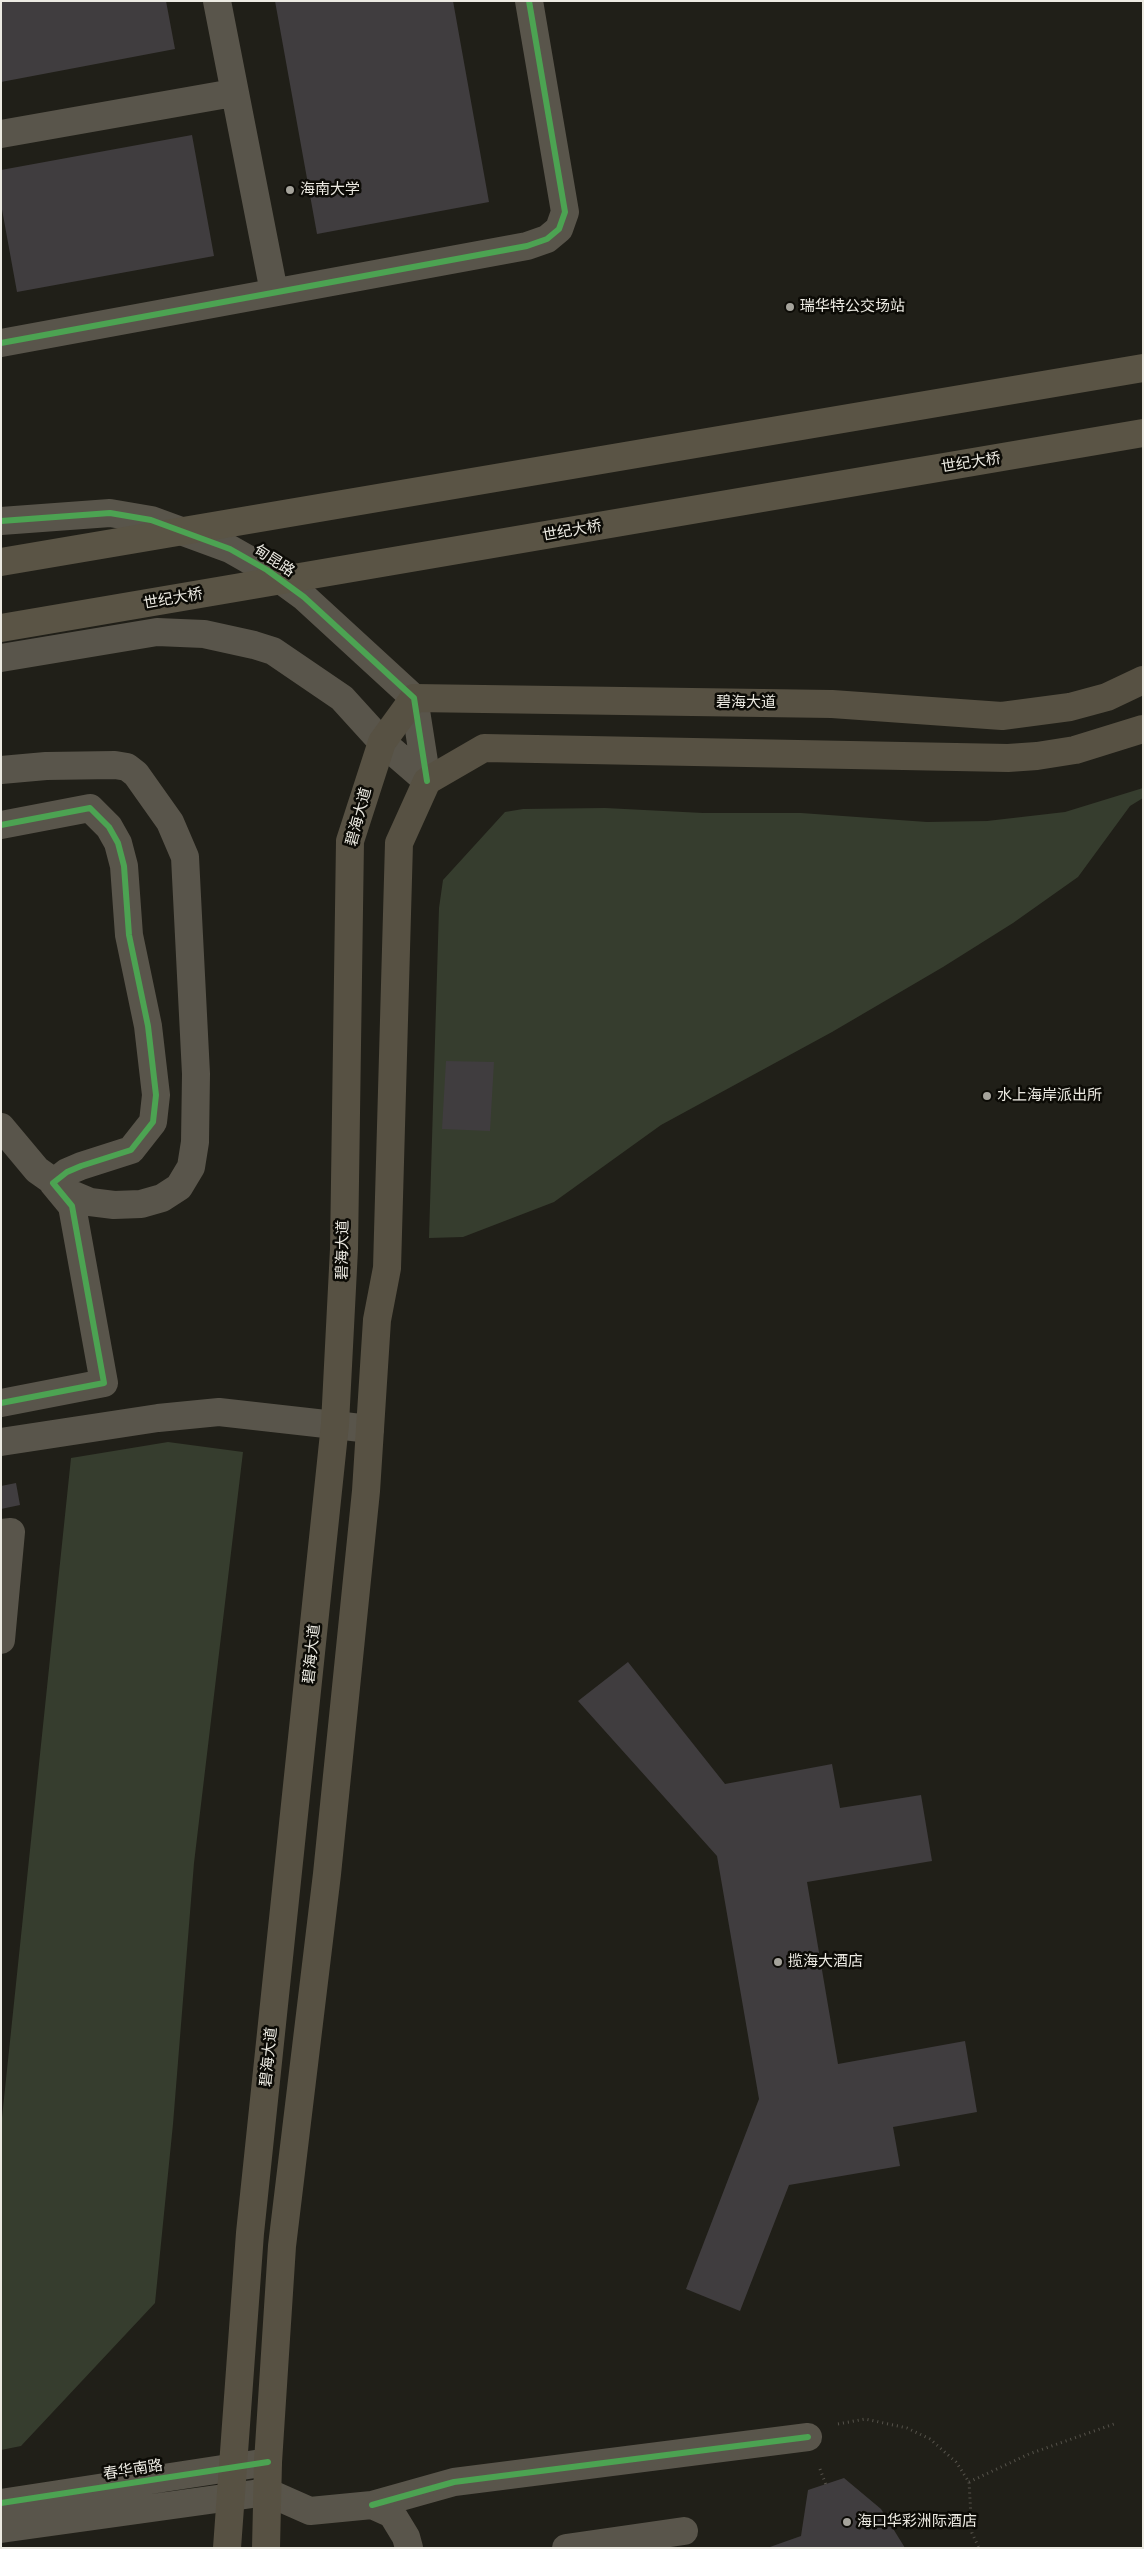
<!DOCTYPE html>
<html>
<head>
<meta charset="utf-8">
<style>
  body { margin:0 }
  #map { position:relative; width:1144px; height:2549px; overflow:hidden; background:#201f18; font-family:"PT Sans",sans-serif }
  canvas { display:block }
  .frame { position:absolute; inset:0; border:2px solid #eceae2; pointer-events:none }
</style>
</head>
<body>
<div id="map">
<canvas width="1144" height="2549"></canvas>
<div class="frame"></div>
</div>
<script>
const c = document.querySelector('canvas').getContext('2d');
c.lineJoin = 'round';
function paint(path, color) {
  c.fillStyle = color;
  c.fill(path, 'evenodd');
}
function shape(rows) {
  const path = new Path2D();
  for (const r of rows) {
    path.moveTo(r[0], r[1]);
    for (let i = 2; i < r.length; i += 2) path.lineTo(r[i], r[i + 1]);
  }
  return path;
}
function trace(path, color, width, dash) {
  c.strokeStyle = color;
  c.lineWidth = width;
  c.lineCap = dash ? 'butt' : 'round';
  c.setLineDash(dash || []);
  c.stroke(path);
}
function drawText(font, color, halo, rows, align = 'center') {
  c.font = font + ' "PT Sans","Noto Sans SC",sans-serif';
  c.lineWidth = 5;
  c.setLineDash([]);
  c.textBaseline = 'middle';
  c.strokeStyle = halo;
  c.fillStyle = color;
  for (const [text, x, y, turn = 0] of rows) {
    c.save();
    c.translate(x, y);
    c.rotate((+turn || 0) * Math.PI / 180);
    c.textAlign = isNaN(turn) ? turn : align;
    if (halo) c.strokeText(text, 0, 0);
    c.fillText(text, 0, 0);
    c.restore();
  }
}
paint(shape([
  [1143,788,1143,798,1130,806,1078,877,1013,923,943,967,832,1032,661,1125,554,1202,463,1237,429,1238,439,908,443,880,505,812,523,809,605,808,703,813,801,813,927,822,987,821,1065,812],
  [168,1442,243,1452,194,1863,173,2124,155,2303,21,2446,1,2450,1,2127,71,1458]
]), '#363d2e');
paint(shape([
  [1,1,166,1,175,49,1,82],
  [275,1,453,1,489,202,317,234],
  [192,135,214,256,17,292,1,204,1,170],
  [446,1061,494,1062,490,1131,442,1129],
  [16,1483,20,1505,1,1509,1,1486],
  [628,1662,725,1784,832,1764,840,1808,921,1795,932,1861,807,1882,838,2064,965,2041,977,2112,893,2127,900,2166,789,2185,740,2311,686,2289,759,2099,717,1856,578,1701],
  [844,2478,881,2509,905,2548,767,2548,801,2536,808,2490]
]), '#403d3f');
trace(shape([
  [838,2424,865,2419,907,2428,930,2439,956,2462,969,2482,972,2533,979,2548],
  [820,2469,826,2485],
  [969,2482,1029,2454,1114,2424]
]), '#56534b', 3, [1, 4]);
trace(shape([
  [217,1,274,292],
  [1,134,233,93],
  [1,343,527,246,547,239,559,229,565,212,529,1],
  [1,770,46,766,115,765,127,767,136,774,170,822,185,857,196,1074,195,1142,191,1167,179,1187,162,1198,141,1204,114,1205,90,1202,71,1194,37,1170,1,1127],
  [1,825,90,808,109,827,118,843,124,866,129,935,148,1026,156,1095,153,1122,131,1150,81,1166,67,1172,53,1183,72,1206,104,1383,1,1403],
  [1,1442,158,1418,219,1412,370,1429],
  [1,1533,11,1532,1,1640],
  [267,2492,310,2511,372,2505,392,2514,406,2537,409,2548],
  [372,2505,454,2482,808,2437],
  [566,2548,684,2531]
]), '#59554b', 28);
trace(shape([
  [1,521,110,513,151,520,230,549,267,570,304,597,414,698,427,781],
  [1,658,157,632,204,634,254,645,273,651,342,698,382,742,427,781],
  [1,2503,268,2462],
  [1,2529,267,2492]
]), '#59554b', 28);
trace(shape([
  [227,2548,250,2233,335,1424,344,1249,350,841,382,742,414,698,832,704,1002,716,1070,707,1107,697,1143,680],
  [266,2548,268,2462,282,2246,327,1874,366,1491,377,1320,387,1268,399,843,427,781,484,748,1008,758,1037,756,1075,750,1143,729]
]), '#575143', 28);
trace(shape([
  [1,562,1143,368],
  [1,628,1143,433]
]), '#5a5445', 28);
trace(shape([
  [1,343,527,246,547,239,559,229,565,212,529,1],
  [1,521,110,513,151,520,230,549,267,570,304,597,414,698,427,781],
  [1,825,90,808,109,827,118,843,124,866,129,935,148,1026,156,1095,153,1122,131,1150,81,1166,67,1172,53,1183,72,1206,104,1383,1,1403],
  [1,2503,268,2462],
  [372,2505,454,2482,808,2437]
]), '#4ca352', 6);
for (const [x, y, r, color] of [
  [290,190,5,"#a5a39b"],
  [790,307,5,"#a5a39b"],
  [987,1096,5,"#a5a39b"],
  [778,1962,5,"#a5a39b"],
  [847,2522,5,"#a5a39b"]
]) {
  const dot = new Path2D();
  dot.arc(x, y, r, 0, 2 * Math.PI);
  c.fillStyle = color;
  c.fill(dot);
  trace(dot, '#0c0b06', 2);
}
drawText('15px', '#eceae2', '#0c0b06', [
  ["海南大学",300,190],
  ["瑞华特公交场站",800,307],
  ["水上海岸派出所",997,1096],
  ["揽海大酒店",788,1962],
  ["海口华彩洲际酒店",857,2522]
], 'left');
drawText('15px', '#eceae2', '#0c0b06', [
  ["世纪大桥",971,463,-9],
  ["世纪大桥",572,531,-10],
  ["甸昆路",274,561,33],
  ["世纪大桥",173,599,-10],
  ["碧海大道",746,703],
  ["碧海大道",359,817,-75],
  ["碧海大道",343,1250,-89],
  ["碧海大道",312,1654,-84],
  ["碧海大道",269,2057,-84],
  ["春华南路",133,2470,-9]
]);
</script>
</body>
</html>
